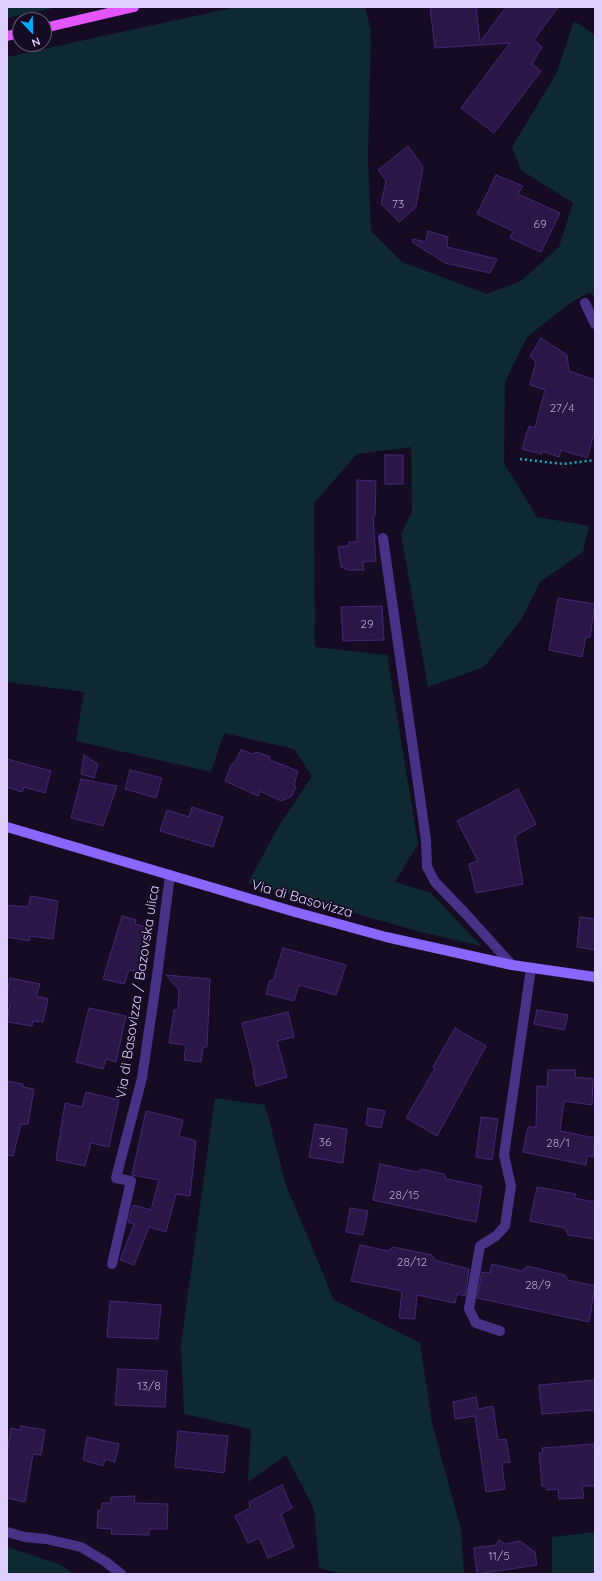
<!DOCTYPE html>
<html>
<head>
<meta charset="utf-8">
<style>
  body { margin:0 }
  #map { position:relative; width:602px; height:1581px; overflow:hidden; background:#150c24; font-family:Quicksand,sans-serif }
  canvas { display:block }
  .frame { position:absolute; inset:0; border:8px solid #dfcfff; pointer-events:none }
  .north { position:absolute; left:12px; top:12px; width:40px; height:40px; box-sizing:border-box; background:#150c24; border:1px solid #665a7c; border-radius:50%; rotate:158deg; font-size:11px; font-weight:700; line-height:16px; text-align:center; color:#dfcfff }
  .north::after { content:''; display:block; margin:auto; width:14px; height:18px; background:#00adfa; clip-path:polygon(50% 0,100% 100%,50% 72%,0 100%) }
</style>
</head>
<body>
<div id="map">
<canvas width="602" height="1581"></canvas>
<div class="frame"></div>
<div class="north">N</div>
</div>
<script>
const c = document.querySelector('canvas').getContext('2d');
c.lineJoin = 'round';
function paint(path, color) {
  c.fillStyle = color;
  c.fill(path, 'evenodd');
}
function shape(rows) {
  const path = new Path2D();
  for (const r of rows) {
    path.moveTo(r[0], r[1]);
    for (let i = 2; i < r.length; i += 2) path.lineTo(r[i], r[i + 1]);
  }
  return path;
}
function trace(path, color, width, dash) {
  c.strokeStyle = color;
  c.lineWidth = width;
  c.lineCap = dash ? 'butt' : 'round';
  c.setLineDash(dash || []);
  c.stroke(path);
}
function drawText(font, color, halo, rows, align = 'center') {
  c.font = font + ' Quicksand,sans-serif';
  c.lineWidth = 3.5;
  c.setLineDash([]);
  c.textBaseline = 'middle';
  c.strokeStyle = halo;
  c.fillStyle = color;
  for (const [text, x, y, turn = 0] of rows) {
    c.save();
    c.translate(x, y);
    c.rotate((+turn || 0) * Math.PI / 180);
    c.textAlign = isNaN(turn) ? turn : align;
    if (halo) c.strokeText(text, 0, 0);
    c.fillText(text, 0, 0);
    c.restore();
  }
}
paint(shape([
  [7,7,58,7,7,18],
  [236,7,365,7,371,31,368,157,371,231,402,262,487,294,521,281,559,247,573,203,521,170,512,147,556,74,574,21,595,35,595,298,590,292,570,303,527,337,505,382,504,463,537,517,589,526,583,552,540,582,521,620,484,667,428,687,401,534,412,512,411,447,357,454,314,503,315,647,387,655,418,844,395,882,431,893,481,946,417,931,248,883,277,829,312,776,294,749,224,733,211,772,76,741,84,692,7,682,7,57],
  [215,1098,265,1105,286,1185,334,1300,420,1343,432,1423,461,1530,464,1574,343,1574,319,1568,314,1509,286,1455,248,1482,251,1429,184,1414,181,1344],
  [595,1532,595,1574,552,1574,552,1537],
  [7,1547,61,1565,73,1574,7,1574]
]), '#0e292f');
const building = shape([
  [430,7,476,7,480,42,506,7,558,7,534,40,542,47,532,64,541,71,494,133,461,108,510,43,435,48,430,7],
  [408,146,423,167,416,207,399,222,381,204,386,181,378,170,408,146],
  [496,175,523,186,518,194,560,213,541,252,510,238,513,231,477,214,496,175],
  [428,231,448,237,447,247,497,259,490,273,445,263,412,242,413,239,426,242,428,231],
  [541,338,567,355,569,371,595,380,595,430,587,458,561,450,559,457,542,451,542,454,522,449,529,426,535,428,545,390,530,385,536,362,530,356,541,338],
  [385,455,403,455,403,484,385,484,385,455],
  [357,480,376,481,375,516,373,516,376,561,363,562,364,570,348,570,341,567,338,547,348,546,349,542,357,542,357,480],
  [558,598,595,604,590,637,586,637,582,657,549,650,558,598],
  [382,606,384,640,343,641,341,607,382,606],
  [241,750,253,754,257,752,270,757,270,760,298,771,294,785,296,786,292,796,281,801,260,791,258,796,225,781,231,765,235,762,241,750],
  [84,755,98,764,94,778,81,774,84,755],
  [7,759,51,771,45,793,24,787,22,792,7,787,7,759],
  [130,770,162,778,156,798,125,789,130,770],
  [81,779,117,786,103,826,71,818,81,779],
  [518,789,536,824,515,836,523,884,476,893,469,864,478,861,457,821,518,789],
  [192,807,223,817,213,847,160,831,167,810,189,817,192,807],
  [31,896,58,901,53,939,30,936,29,941,7,937,7,905,28,907,31,896],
  [122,916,136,920,135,924,149,928,137,972,129,970,124,984,103,979,122,916],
  [580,917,595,919,595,950,577,947,580,917],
  [283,948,346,965,336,995,299,985,294,1001,266,994,270,980,273,981,283,948],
  [166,975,210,979,207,1047,203,1047,201,1062,184,1060,186,1045,169,1043,174,1010,178,1010,179,990,166,975],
  [10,978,40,984,36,996,48,999,43,1022,33,1021,32,1026,7,1022,10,1004,7,1003,7,994,10,978],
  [89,1008,126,1016,116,1062,106,1059,103,1069,76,1062,89,1008],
  [537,1010,568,1015,564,1030,534,1024,537,1010],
  [288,1012,294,1037,277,1041,287,1077,256,1086,253,1071,254,1071,242,1023,288,1012],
  [455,1028,486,1046,437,1136,406,1118,435,1068,433,1067,455,1028],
  [548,1070,576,1070,575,1077,593,1079,592,1105,564,1101,560,1131,595,1138,593,1157,587,1156,586,1165,523,1152,528,1127,536,1127,537,1086,547,1087,548,1070],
  [7,1081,23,1084,23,1087,34,1089,28,1124,21,1124,13,1156,7,1155,7,1081],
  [86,1092,119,1100,109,1147,91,1143,85,1166,56,1160,65,1103,82,1107,86,1092],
  [368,1108,385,1111,381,1128,366,1125,368,1108],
  [146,1111,183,1120,179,1136,196,1141,190,1196,176,1194,166,1232,149,1227,134,1265,120,1260,134,1224,128,1222,133,1205,151,1210,159,1180,132,1175,146,1111],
  [481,1117,498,1119,492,1160,476,1157,481,1117],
  [315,1124,347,1129,343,1163,309,1157,315,1124],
  [380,1164,417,1172,421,1169,444,1174,446,1179,482,1186,476,1222,373,1200,380,1164],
  [537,1187,576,1194,574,1198,595,1202,595,1239,568,1235,565,1228,530,1221,537,1187],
  [350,1208,368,1211,363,1235,346,1232,350,1208],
  [360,1245,388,1251,393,1247,432,1255,434,1260,469,1269,465,1296,457,1294,455,1303,417,1295,415,1319,399,1318,402,1291,351,1281,360,1245],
  [492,1264,522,1271,527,1266,565,1275,568,1280,595,1286,589,1322,477,1298,482,1272,490,1273,492,1264],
  [110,1301,161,1305,158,1339,107,1337,110,1301],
  [118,1369,167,1371,165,1407,115,1405,118,1369],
  [595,1380,595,1410,542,1414,539,1385,595,1380],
  [476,1397,478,1409,493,1406,498,1440,506,1439,510,1462,502,1463,505,1489,486,1492,475,1416,455,1419,453,1402,476,1397],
  [21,1426,45,1430,41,1455,33,1454,25,1502,7,1498,7,1452,11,1428,20,1430,21,1426],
  [178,1431,228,1436,224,1473,175,1467,178,1431],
  [87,1437,119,1444,115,1462,105,1459,103,1466,83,1460,87,1437],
  [593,1444,593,1448,595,1448,595,1482,594,1486,582,1486,584,1498,559,1499,558,1489,547,1490,546,1486,542,1486,539,1453,543,1453,542,1448,593,1444],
  [282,1485,292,1508,281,1514,294,1547,268,1558,259,1538,248,1543,235,1516,250,1508,249,1502,282,1485],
  [135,1496,134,1503,168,1504,167,1529,149,1529,149,1535,111,1534,112,1529,97,1528,98,1510,101,1511,102,1503,111,1503,111,1497,135,1496],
  [499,1540,505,1544,520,1541,535,1552,537,1565,477,1574,474,1548,496,1545,499,1540]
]);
paint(building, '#2a1647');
trace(building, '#462675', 1);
trace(shape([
  [520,459,563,464,595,460]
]), '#23a8c0', 2.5, [2, 3]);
trace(shape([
  [112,1264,131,1181,116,1178,142,1078,157,976,170,875]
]), '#483288', 10);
trace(shape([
  [585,303,595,324],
  [383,538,426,840,427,867,435,882,464,912,512,965],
  [500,1331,476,1323,469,1309,480,1246,496,1236,505,1226,511,1186,504,1155,531,968],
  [7,1532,25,1537,46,1539,81,1547,106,1562,121,1574]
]), '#483288', 10);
trace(shape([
  [7,827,295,912,386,937,512,965,595,977]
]), '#8a66ff', 10);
trace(shape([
  [44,28,134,7],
  [7,36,20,33]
]), '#e356ff', 10);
drawText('12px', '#b2a1d1', null, [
  ["73",398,204],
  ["69",540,224],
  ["27/4",562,408],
  ["29",367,624],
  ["36",325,1142],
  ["28/1",558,1143],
  ["28/15",404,1195],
  ["28/12",412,1262],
  ["28/9",538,1285],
  ["13/8",149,1386],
  ["11/5",499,1556]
]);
drawText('14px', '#dfcfff', '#150c24', [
  ["Via di Basovizza",302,899,16],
  ["Via di Basovizza / Bazovska ulica",138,992,-81]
]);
</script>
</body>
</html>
